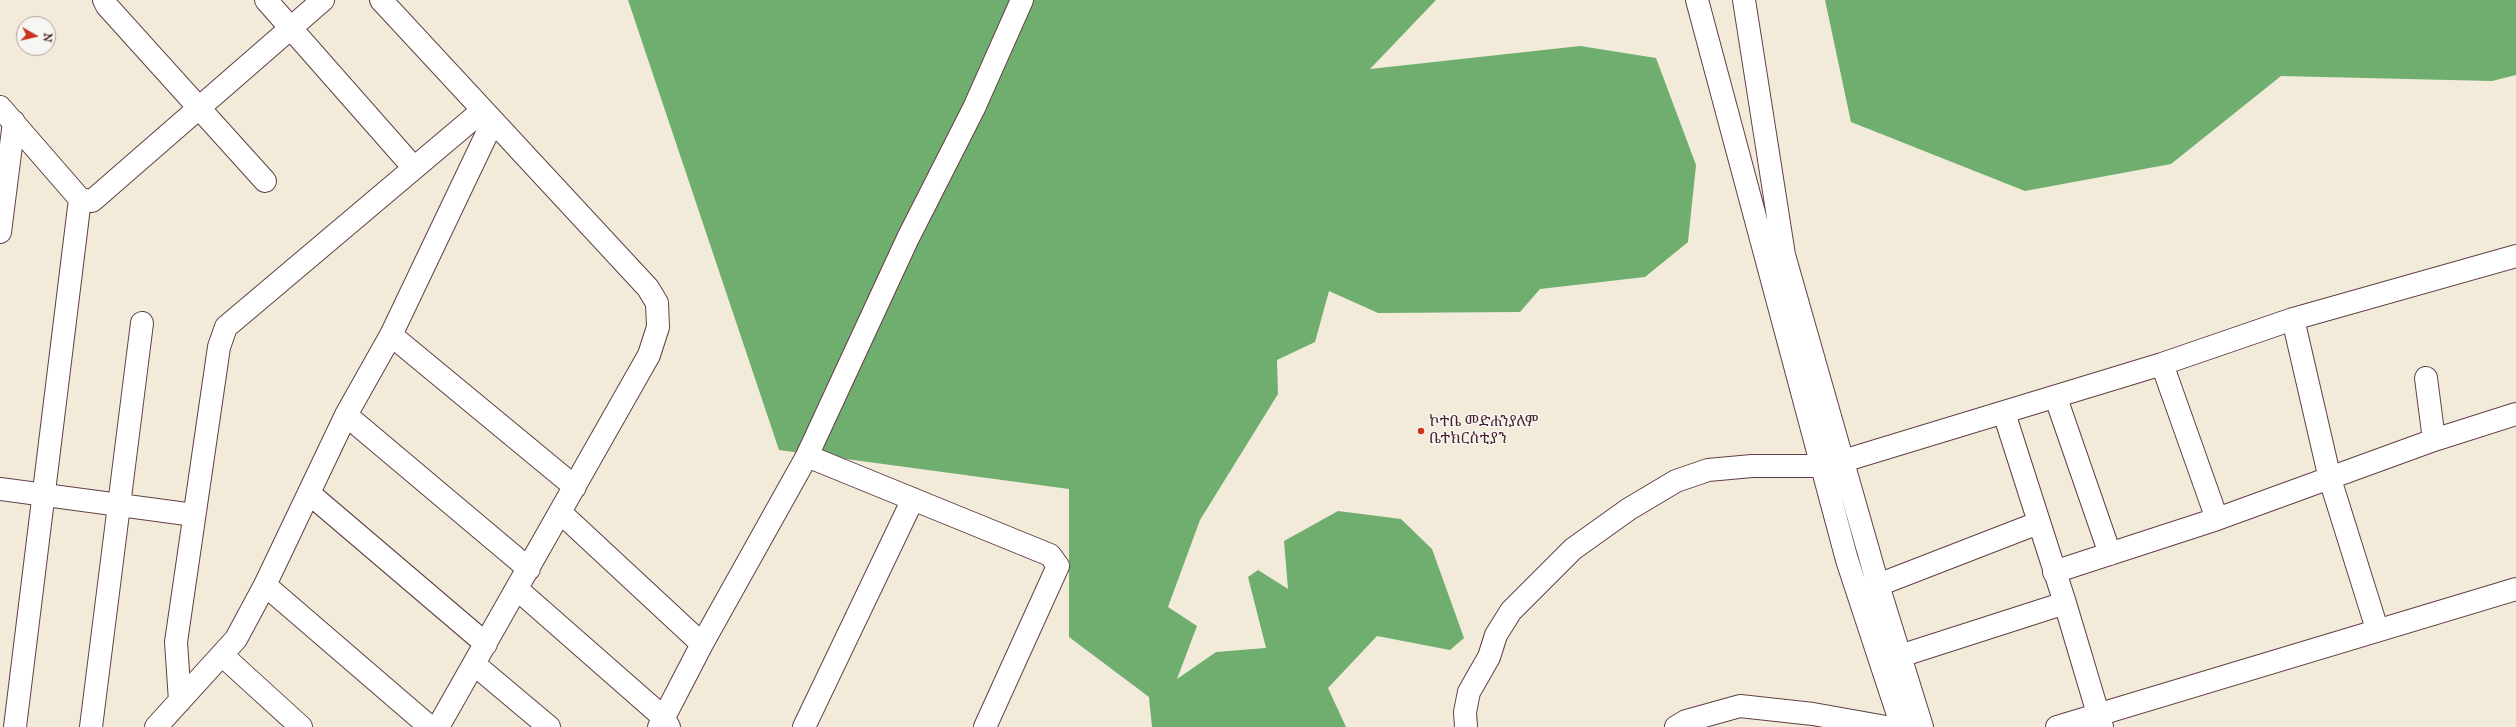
<!DOCTYPE html>
<html>
<head>
<meta charset="utf-8">
<style>
  body { margin:0 }
  #map { position:relative; width:2516px; height:727px; overflow:hidden; background:#f2ebda; font-family:"IM FELL Great Primer",serif }
  canvas { display:block }
  .north { position:absolute; left:16px; top:16px; width:40px; height:40px; box-sizing:border-box; background:#f6f6f2; border:1px solid #b1a0a2; border-radius:50%; rotate:98deg; font-size:11px; font-weight:700; line-height:16px; text-align:center; color:#4a1f2b }
  .north::after { content:''; display:block; margin:auto; width:14px; height:18px; background:#c8321e; clip-path:polygon(50% 0,100% 100%,50% 72%,0 100%) }
</style>
</head>
<body>
<div id="map">
<canvas width="2516" height="727"></canvas>
<div class="north">N</div>
</div>
<script>
const c = document.querySelector('canvas').getContext('2d');
c.lineJoin = 'round';
function paint(path, color) {
  c.fillStyle = color;
  c.fill(path, 'evenodd');
}
function shape(rows) {
  const path = new Path2D();
  for (const r of rows) {
    path.moveTo(r[0], r[1]);
    for (let i = 2; i < r.length; i += 2) path.lineTo(r[i], r[i + 1]);
  }
  return path;
}
function trace(path, color, width, dash) {
  c.strokeStyle = color;
  c.lineWidth = width;
  c.lineCap = dash ? 'butt' : 'round';
  c.setLineDash(dash || []);
  c.stroke(path);
}
function drawText(font, color, halo, rows, align = 'center') {
  c.font = font + ' "IM FELL Great Primer","Noto Serif Ethiopic",serif';
  c.lineWidth = 3;
  c.setLineDash([]);
  c.textBaseline = 'middle';
  c.strokeStyle = halo;
  c.fillStyle = color;
  for (const [text, x, y, turn = 0] of rows) {
    c.save();
    c.translate(x, y);
    c.rotate((+turn || 0) * Math.PI / 180);
    c.textAlign = isNaN(turn) ? turn : align;
    if (halo) c.strokeText(text, 0, 0);
    c.fillText(text, 0, 0);
    c.restore();
  }
}
paint(shape([
  [628,0,1436,0,1370,69,1580,46,1656,58,1696,165,1688,242,1645,277,1540,289,1520,312,1378,313,1329,291,1315,342,1277,360,1278,394,1200,520,1168,607,1197,626,1177,679,1216,652,1266,648,1248,577,1258,570,1288,589,1284,541,1338,511,1401,519,1432,549,1464,638,1450,650,1377,636,1328,688,1346,727,1152,727,1149,697,1069,637,1069,489,779,450],
  [1825,0,2516,0,2516,75,2492,81,2281,76,2171,164,2025,191,1851,122]
]), '#70ae70');
const minor = shape([
  [104,0,107,6,265,181],
  [266,0,414,168],
  [381,0,648,288,657,303,658,327,649,355,438,727],
  [0,107,80,199,92,201,323,0],
  [0,232,14,122],
  [2293,319,2330,479,2377,629],
  [391,335,575,487],
  [2162,364,2217,519],
  [2426,378,2434,440],
  [2056,398,2110,554],
  [2004,413,2065,603,2102,727],
  [346,415,529,569],
  [807,456,1050,555,1058,566,985,727],
  [0,489,194,515],
  [310,494,486,644],
  [561,513,702,644],
  [2054,572,2217,519,2434,440,2516,414],
  [265,585,430,727],
  [1878,585,2038,523],
  [517,589,664,718,669,727],
  [222,655,301,727],
  [1900,656,2065,603],
  [474,664,549,727],
  [180,701,176,642,219,347,226,327,483,110],
  [15,727,80,199],
  [91,727,142,323],
  [156,727,236,639,265,585,346,415,391,335,493,121],
  [659,727,702,644,807,456,908,238,974,108,1022,0],
  [804,727,913,499],
  [1466,727,1465,712,1469,692,1489,657,1496,635,1511,611,1573,549,1629,509,1676,481,1708,470,1752,466,1821,466,1843,461,2162,364,2293,319,2516,256],
  [1676,727,1686,721,1740,706,1813,714,1886,727],
  [2057,727,2516,589]
]);
const major = shape([
  [1697,0,1847,560,1902,727],
  [1744,0,1784,255,1878,585,1922,727]
]);
trace(minor, '#633e45', 24);
trace(major, '#633e45', 24);
trace(minor, '#fff', 22);
trace(major, '#fff', 22);
for (const [x, y, r, color] of [
  [1421,431,4,"#c8321e"]
]) {
  const dot = new Path2D();
  dot.arc(x, y, r, 0, 2 * Math.PI);
  c.fillStyle = color;
  c.fill(dot);
  trace(dot, '#f6f6f2', 1.5);
}
drawText('15px', '#4a1f2b', '#f6f6f2', [
  ["ኮተቤ መድሐንያለም",1429,422],
  ["ቤተክርስቲያን",1429,439]
], 'left');
</script>
</body>
</html>
